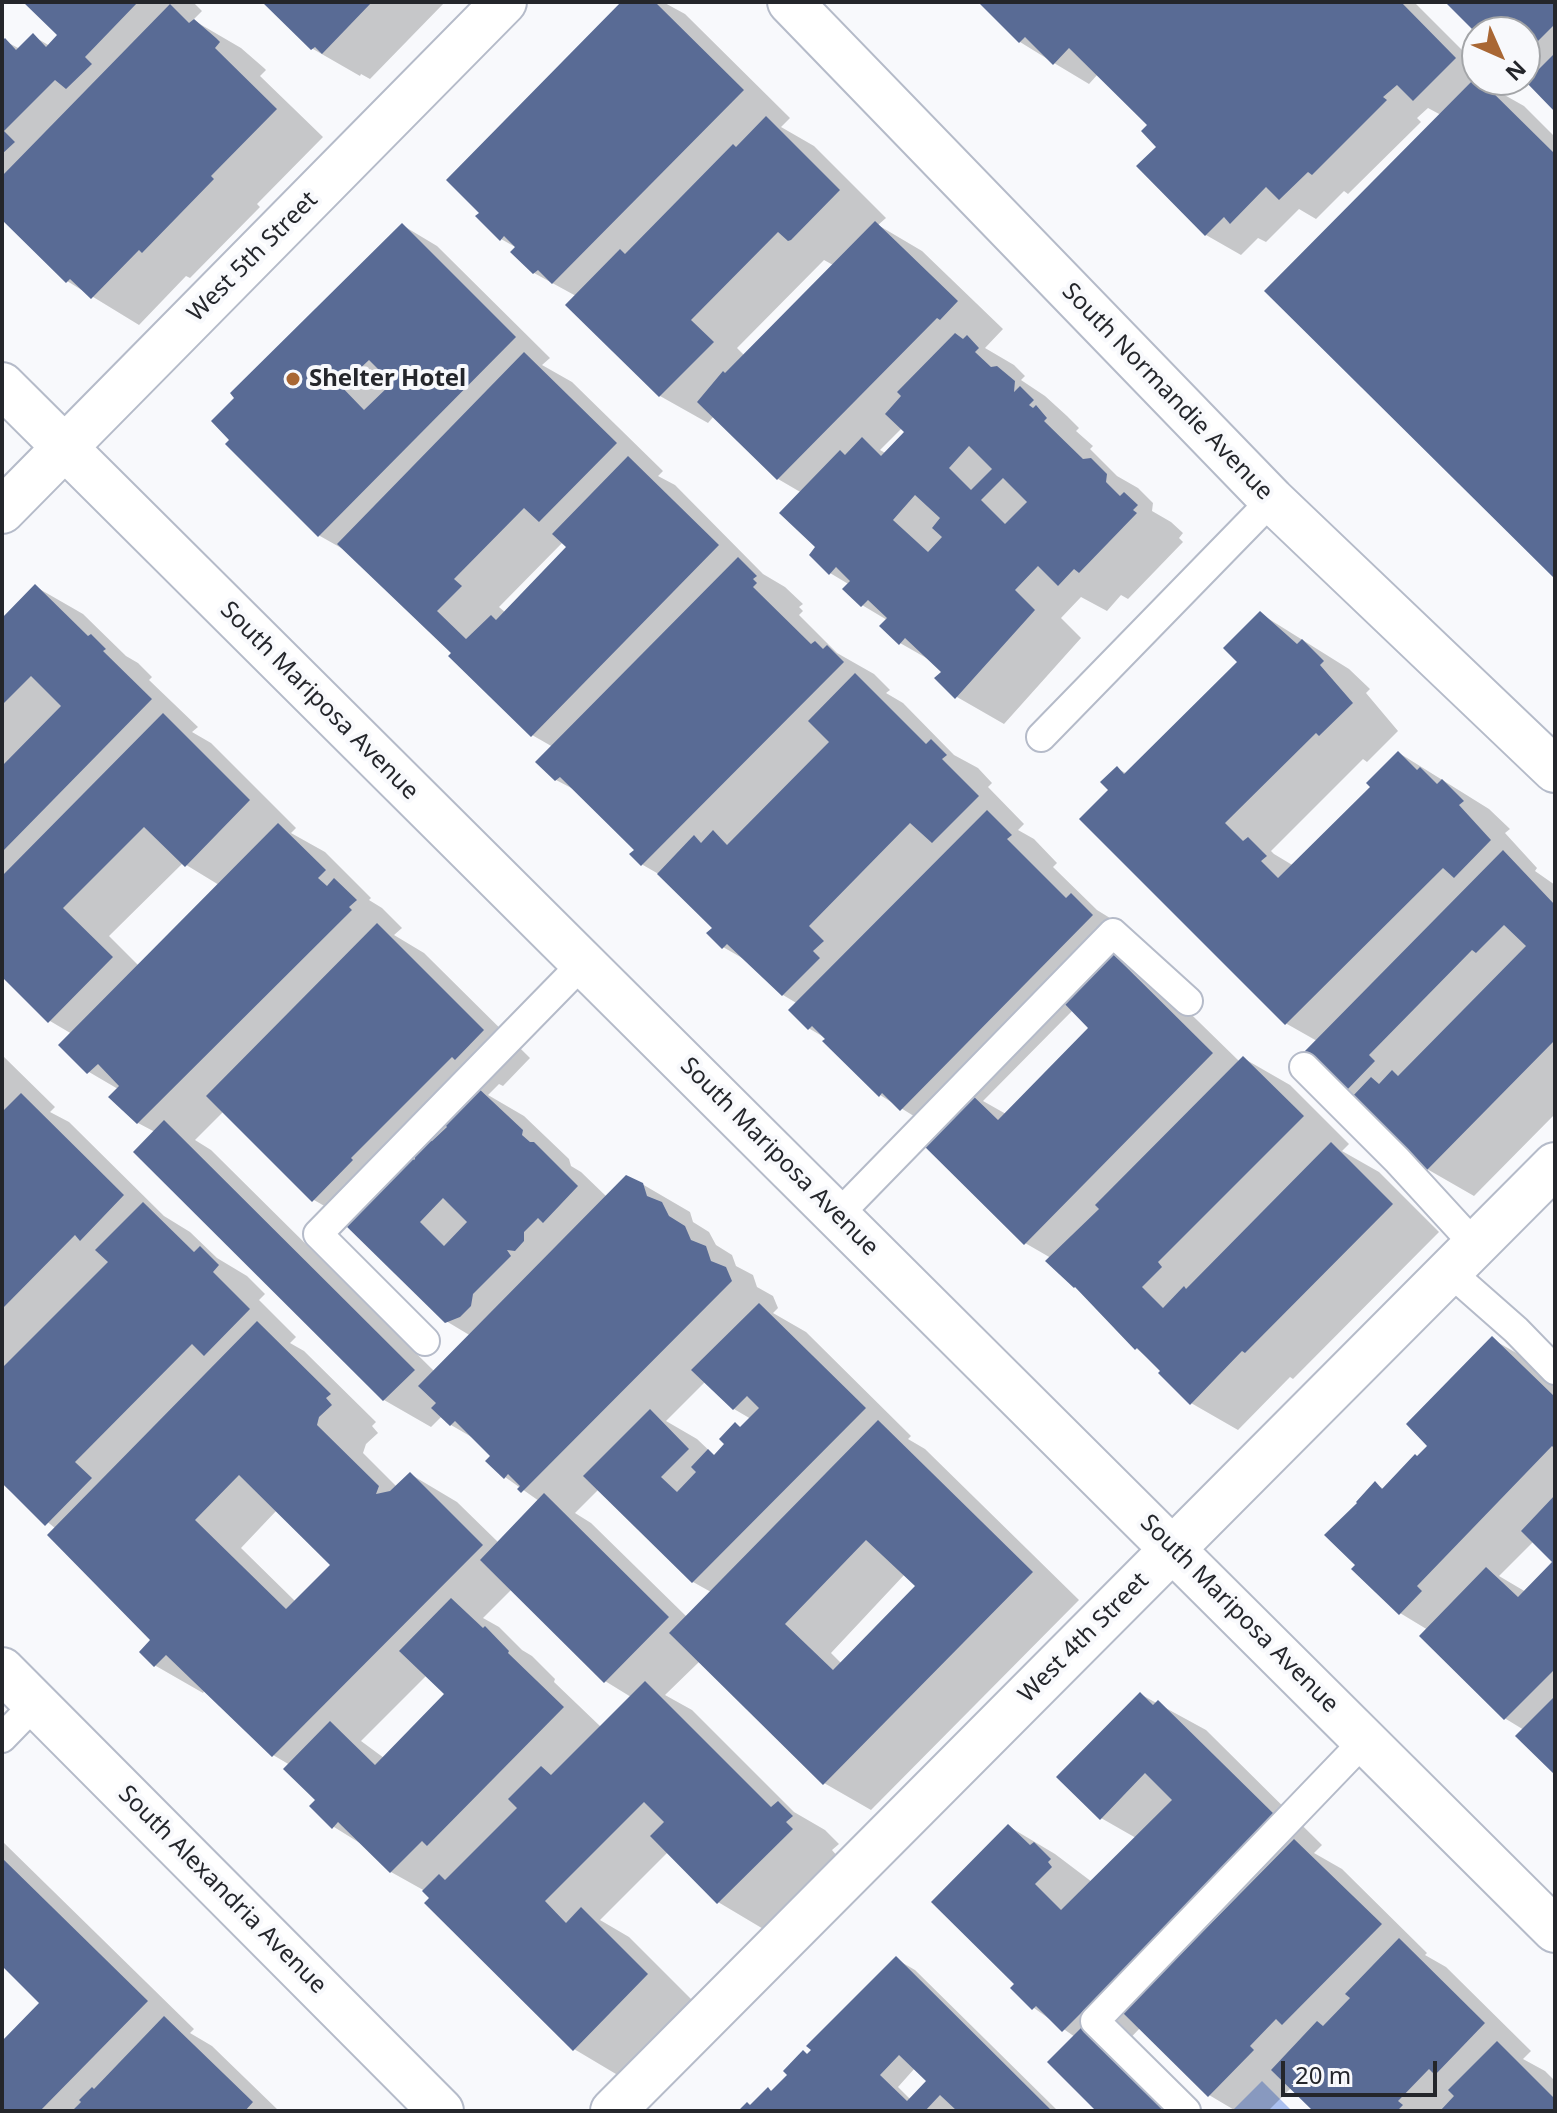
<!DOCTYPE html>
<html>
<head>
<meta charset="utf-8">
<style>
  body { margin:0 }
  #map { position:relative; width:1557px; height:2113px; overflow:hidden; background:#f8f9fc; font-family:"Noto Sans",sans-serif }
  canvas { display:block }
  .frame { position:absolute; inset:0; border:4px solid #24262b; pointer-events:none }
  .north { position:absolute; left:1461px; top:16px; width:80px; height:80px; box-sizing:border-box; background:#f8f9fc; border:2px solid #a3a5a8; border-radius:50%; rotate:135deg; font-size:22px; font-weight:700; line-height:32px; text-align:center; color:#24262b }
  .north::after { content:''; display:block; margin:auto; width:28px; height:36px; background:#a96734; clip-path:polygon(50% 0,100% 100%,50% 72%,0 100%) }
  .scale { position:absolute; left:1281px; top:2061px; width:156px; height:36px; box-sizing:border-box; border:4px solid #24262b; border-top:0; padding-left:10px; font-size:24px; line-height:28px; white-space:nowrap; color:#24262b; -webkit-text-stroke:6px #f8f9fc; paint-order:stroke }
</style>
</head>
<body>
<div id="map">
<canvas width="1557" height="2113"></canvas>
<div class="frame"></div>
<div class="north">N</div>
<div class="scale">20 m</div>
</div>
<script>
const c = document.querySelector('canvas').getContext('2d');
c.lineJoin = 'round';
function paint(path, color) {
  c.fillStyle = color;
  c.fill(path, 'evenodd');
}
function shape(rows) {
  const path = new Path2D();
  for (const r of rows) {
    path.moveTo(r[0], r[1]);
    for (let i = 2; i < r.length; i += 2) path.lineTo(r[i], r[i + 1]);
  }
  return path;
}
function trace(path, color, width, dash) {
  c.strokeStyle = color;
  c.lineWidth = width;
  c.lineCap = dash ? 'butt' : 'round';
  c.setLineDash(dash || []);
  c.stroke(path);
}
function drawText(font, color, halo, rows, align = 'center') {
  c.font = font + ' "Noto Sans",sans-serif';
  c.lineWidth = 8;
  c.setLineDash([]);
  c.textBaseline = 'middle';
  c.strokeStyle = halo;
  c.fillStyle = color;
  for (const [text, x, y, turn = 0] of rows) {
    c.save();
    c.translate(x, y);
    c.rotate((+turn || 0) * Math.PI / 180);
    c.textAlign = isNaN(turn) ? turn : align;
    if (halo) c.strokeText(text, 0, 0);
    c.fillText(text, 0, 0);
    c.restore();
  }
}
paint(shape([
  [1262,2081,1292,2111,1232,2111]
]), '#abc0ef');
paint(shape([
  [26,2,193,2,202,11,193,20,241,48,264,68,266,70,260,76,323,137,257,204,260,207,190,278,186,276,139,325,67,281,2,217,2,44,5,41,20,49,33,36,50,46,60,35],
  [265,2,445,2,370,79,361,74,360,76,313,49],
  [623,2,663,2,685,14,790,118,781,127,814,146,886,218,878,225,922,251,1003,329,985,348,1014,365,1025,376,1021,380,1045,396,1067,416,1079,428,1076,431,1093,446,1090,449,1117,476,1138,488,1153,503,1152,511,1171,522,1183,533,1179,538,1183,542,1128,599,1121,595,1107,611,1081,597,1061,618,1081,638,1004,724,957,697,944,672,935,663,900,643,887,620,862,605,850,585,830,573,817,547,802,493,778,479,714,416,708,423,660,396,567,305,576,296,534,273,517,248,501,239],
  [824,260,833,265,744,355,737,348],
  [902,428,907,432,887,454,880,450],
  [981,2,1414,2,1477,65,1477,80,1489,80,1485,84,1524,106,1555,137,1555,576,1441,115,1428,108,1417,118,1421,122,1348,194,1344,191,1316,219,1299,209,1266,242,1258,238,1241,255,1206,235,1149,125,1098,74,1089,84,1054,63,1020,42],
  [1448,2,1555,2,1555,109,1533,78,1525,73,1525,32,1478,32],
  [402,225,437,246,550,358,542,365,572,382,663,471,658,476,675,485,763,574,785,587,803,604,799,607,803,611,799,615,837,653,874,674,890,690,886,693,903,703,954,755,978,768,992,783,988,787,1024,824,1018,830,1034,839,1057,863,1053,867,1097,910,1118,923,1155,979,1240,1062,1243,1058,1290,1085,1349,1144,1342,1151,1379,1172,1439,1232,1293,1379,1290,1377,1238,1430,1191,1403,1163,1371,1136,1348,1051,1258,1025,1243,933,1128,880,1095,827,1039,810,1029,791,1010,798,1004,783,995,749,962,723,947,715,928,662,876,643,865,632,854,637,850,579,792,556,780,553,747,532,735,454,653,350,553,320,536,228,444],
  [563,542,569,547,506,613,499,607],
  [1073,1010,1091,1028,1006,1114,983,1101],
  [36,587,83,614,126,656,138,663,152,677,149,680,198,727,192,732,211,743,296,828,291,833,325,852,371,898,369,900,382,908,402,928,394,935,424,953,530,1058,503,1086,499,1084,488,1095,524,1116,569,1159,571,1166,581,1172,607,1197,642,1184,690,1212,693,1222,709,1232,716,1245,732,1255,736,1266,753,1275,757,1287,773,1296,778,1308,773,1313,806,1332,911,1436,908,1439,925,1449,1079,1600,871,1810,824,1783,700,1661,665,1695,692,1710,794,1812,825,1830,839,1844,832,1850,838,1857,765,1930,718,1902,668,1852,600,1920,629,1937,694,2002,621,2077,574,2049,425,1891,391,1872,363,1845,334,1827,312,1806,318,1800,290,1765,273,1755,205,1690,203,1693,156,1666,142,1652,153,1640,56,1529,2,1484,2,1055,55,1107,50,1112,69,1122,164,1216,190,1232,217,1258,247,1276,265,1294,259,1300,296,1337,290,1343,304,1351,376,1422,372,1426,378,1433,366,1444,363,1453,397,1487,410,1474,457,1502,499,1543,539,1501,505,1477,493,1456,475,1439,451,1425,442,1416,431,1427,384,1400,155,1132,138,1123,118,1089,89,1072,72,1034,50,1021,2,977,2,621],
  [183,863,219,885,139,966,109,936],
  [224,1111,314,1200,347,1219,446,1321,471,1336,435,1372,211,1150,195,1140],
  [706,1381,734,1409,751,1419,742,1428,735,1424,727,1444,715,1456,697,1439,666,1421],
  [599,1489,693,1582,711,1592,687,1617,591,1523,575,1513],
  [277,1510,333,1565,296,1602,241,1548],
  [905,1574,917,1586,842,1664,831,1653],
  [512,1589,605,1681,631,1697,601,1727,554,1682,555,1679,532,1656,522,1650,499,1627,483,1618],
  [427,1675,447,1694,384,1758,361,1741],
  [1261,614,1349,669,1370,689,1366,693,1398,731,1367,762,1363,759,1271,851,1274,854,1294,866,1372,787,1399,753,1489,809,1510,829,1505,833,1537,868,1535,871,1555,885,1555,1114,1474,1196,1427,1169,1355,1096,1346,1091,1317,1041,1287,1024,1082,819,1111,790,1117,768,1127,774,1239,662],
  [1492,1339,1539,1366,1555,1381,1555,1561,1534,1541,1499,1576,1526,1592,1555,1562,1555,1772,1524,1730,1506,1719,1422,1636,1428,1630,1400,1613,1358,1565,1347,1517,1375,1484,1384,1489,1430,1446],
  [1140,1694,1206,1730,1322,1845,1314,1853,1342,1869,1427,1953,1425,1955,1446,1967,1531,2051,1523,2059,1545,2071,1555,2081,1555,2111,1316,2111,1292,2087,1268,2111,1236,2111,1209,2095,1140,2028,1118,2051,1183,2111,1098,2111,1075,2037,1034,2008,1017,1984,1008,1826,1055,1854,1092,1882,1136,1838,1101,1818],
  [2,1841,194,2029,190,2033,212,2046,279,2111,2,2111,2,2044,42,2003,2,1963],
  [896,1959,915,1970,1058,2111,960,2111,956,2108,953,2111,740,2111,773,2092],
  [915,2068,928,2081,911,2100,898,2087]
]), '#0003');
paint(shape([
  [23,2,138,2,85,57,92,64,66,89,55,80,4,131,15,142,2,154,2,41,5,38,16,50,33,33,46,47,57,35],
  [262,2,372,2,322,54,315,47,311,50],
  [621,2,655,2,744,90,552,284,538,270,533,274,510,252,515,247,504,236,500,241,475,216,479,213,446,180],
  [978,2,1401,2,1456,58,1413,101,1397,85,1383,97,1387,100,1312,175,1308,172,1279,200,1266,187,1230,224,1224,217,1205,236,1136,166,1156,147,1141,131,1147,125,1069,48,1053,65,1025,37,1019,43],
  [1445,2,1555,2,1555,24,1525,54,1525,32,1475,32],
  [170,4,189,23,194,19,216,38,220,42,215,48,277,109,211,176,214,179,142,253,139,250,91,299,70,279,66,283,2,220,2,176],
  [1555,53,1555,112,1526,82],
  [1477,76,1477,80,1480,80,1555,154,1555,579,1264,291],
  [766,116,840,190,791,240,788,241,778,232,691,320,714,342,659,397,565,305,620,249,625,254,733,144,736,147],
  [875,221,958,301,940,320,937,318,777,480,697,402,723,371,725,373],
  [402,223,516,337,318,537,225,444,229,440,211,421,234,398,230,393],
  [369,360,392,383,364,410,338,383,349,372,353,375],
  [955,333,963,339,967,335,979,348,975,352,991,367,997,366,1015,381,1014,392,1020,386,1034,400,1029,405,1033,408,1036,405,1047,418,1044,421,1083,459,1091,458,1107,474,1106,482,1120,496,1124,492,1138,505,1133,510,1137,513,1079,573,1074,569,1058,586,1038,566,1015,590,1035,610,955,699,934,678,941,672,905,638,899,645,879,626,887,618,868,600,861,607,842,589,850,581,836,567,829,575,809,555,815,547,779,513,840,450,845,455,862,437,881,456,904,432,885,414,901,396,897,392],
  [969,446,992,469,971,490,949,468],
  [1003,478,1027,502,1005,524,981,500],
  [915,495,940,518,932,528,942,537,928,552,893,520],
  [524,352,617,443,539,522,524,508,454,579,462,586,437,611,466,639,491,615,496,620,566,547,552,534,628,456,719,545,531,737,448,656,451,653,337,544],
  [738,557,757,576,753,579,757,583,753,587,811,644,815,641,823,649,827,645,844,662,641,866,629,854,634,850,560,777,555,781,535,762],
  [35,584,88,636,91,634,106,649,103,651,152,699,2,852,2,766,61,706,31,676,2,705,2,618],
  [1260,611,1297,644,1302,639,1324,661,1320,665,1353,703,1319,736,1316,733,1225,823,1243,841,1248,837,1267,856,1261,861,1278,878,1370,787,1366,783,1398,751,1417,770,1420,767,1437,784,1442,779,1464,801,1459,805,1491,840,1454,878,1443,868,1285,1025,1079,819,1108,790,1100,782,1117,766,1124,774,1237,662,1223,648],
  [855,673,926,744,931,739,947,755,942,759,979,796,932,843,910,823,809,926,824,941,813,951,820,958,782,996,727,944,722,949,706,933,712,928,657,874,694,835,701,843,713,830,727,845,829,742,808,721],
  [163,713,250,800,185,867,144,827,63,908,113,957,48,1023,2,977,2,876],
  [987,810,1012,835,1007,839,1066,898,1071,893,1093,915,900,1111,882,1093,879,1097,822,1041,825,1039,812,1026,808,1030,788,1010],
  [278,823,326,870,318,878,327,886,334,878,357,900,349,907,352,910,137,1124,108,1097,119,1086,98,1064,87,1074,58,1045],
  [1503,850,1555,905,1555,1040,1426,1171,1351,1098,1371,1077,1379,1084,1392,1070,1398,1076,1526,946,1504,925,1476,953,1472,950,1369,1055,1375,1061,1345,1092,1304,1052],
  [377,923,484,1030,455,1060,452,1057,351,1158,353,1160,312,1202,206,1096],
  [1108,949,1213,1053,1024,1245,919,1141,967,1090,998,1120,1088,1028,1059,998],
  [1243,1056,1304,1116,1158,1262,1162,1267,1142,1287,1163,1308,1184,1286,1186,1289,1331,1142,1393,1204,1245,1353,1242,1351,1190,1405,1158,1373,1160,1371,1137,1348,1135,1350,1075,1287,1074,1288,1045,1261,1099,1209,1095,1205],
  [476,1086,523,1130,522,1135,530,1142,534,1142,578,1186,543,1223,538,1218,524,1232,524,1241,515,1251,507,1250,511,1256,473,1294,471,1306,460,1317,445,1323,343,1223,409,1156,414,1160,415,1159,415,1150,423,1142,432,1141,447,1127,442,1121],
  [443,1198,467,1222,444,1246,420,1222],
  [21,1093,124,1195,80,1241,75,1235,2,1309,2,1112],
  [164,1120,415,1370,383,1401,133,1152],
  [626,1175,643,1183,647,1196,662,1202,669,1216,685,1226,691,1240,706,1246,711,1261,726,1267,732,1281,521,1493,517,1489,520,1486,508,1474,504,1479,485,1461,490,1456,455,1421,450,1426,431,1408,436,1403,418,1386],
  [143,1202,194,1252,200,1246,219,1265,213,1272,250,1309,204,1356,192,1344,75,1462,92,1478,45,1526,2,1483,2,1368,108,1262,95,1250],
  [759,1303,866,1408,692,1583,583,1476,650,1409,689,1449,661,1477,677,1492,696,1472,691,1467,708,1449,714,1455,724,1444,719,1439,735,1422,740,1427,759,1408,747,1396,733,1410,691,1370],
  [257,1321,331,1394,326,1398,332,1405,319,1417,317,1425,379,1486,376,1494,390,1491,410,1472,483,1545,272,1757,166,1655,154,1667,139,1652,150,1640,47,1535],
  [239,1475,330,1565,286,1609,195,1520],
  [1492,1336,1555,1397,1555,1449,1552,1446,1417,1586,1422,1591,1399,1615,1351,1569,1355,1565,1324,1535,1357,1503,1356,1502,1375,1481,1382,1489,1415,1454,1417,1456,1427,1446,1406,1424],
  [878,1420,1033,1572,823,1785,669,1633],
  [866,1540,915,1586,833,1670,785,1624],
  [544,1493,669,1617,604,1683,480,1560],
  [1555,1495,1555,1669,1504,1720,1419,1636,1486,1567,1518,1597,1552,1562,1521,1531],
  [451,1598,483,1628,485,1626,509,1651,508,1653,564,1707,427,1846,422,1841,390,1873,338,1822,332,1829,309,1806,315,1800,283,1769,330,1721,375,1765,444,1694,399,1651],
  [645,1681,771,1807,778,1801,793,1816,786,1822,793,1829,717,1904,650,1836,664,1822,644,1802,545,1901,566,1923,581,1907,648,1974,573,2051,424,1903,429,1898,422,1891,439,1874,445,1880,517,1808,508,1799,541,1766,551,1775],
  [1140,1692,1153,1705,1158,1700,1277,1817,1062,2032,1036,2006,1032,2010,1010,1988,1014,1984,931,1902,1008,1824,1030,1845,1034,1842,1051,1859,1048,1862,1052,1867,1035,1884,1061,1910,1172,1800,1145,1773,1100,1820,1056,1777],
  [1555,1696,1555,1775,1515,1736],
  [1294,1839,1382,1924,1282,2025,1276,2019,1250,2046,1254,2050,1208,2097,1123,2013],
  [2,1858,148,2001,40,2111,2,2111,2,2041,39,2003,2,1966],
  [1399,1938,1485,2023,1435,2075,1429,2069,1398,2101,1403,2105,1397,2111,1313,2111,1271,2070,1317,2021,1323,2026,1350,1998,1345,1994],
  [896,1956,1052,2111,957,2111,940,2095,925,2111,738,2111,747,2102,750,2105,768,2087,771,2091,787,2075,783,2071,803,2050,807,2054,811,2050,806,2046],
  [899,2055,926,2081,907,2101,880,2075],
  [164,2016,253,2102,245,2111,72,2111,81,2102,79,2100,92,2087,94,2089],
  [1082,2027,1162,2108,1159,2111,1096,2111,1047,2062],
  [1497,2041,1555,2099,1555,2111,1440,2111,1454,2096,1448,2090]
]), '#596b95');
const service = shape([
  [1041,737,1272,500],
  [1304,1067,1397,1160,1475,1245],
  [838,1215,1113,933,1188,1001],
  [1449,1271,1516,1330,1555,1370],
  [425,1341,318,1234,583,963],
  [2,1738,36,1703],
  [1186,2111,1095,2021,1365,1740]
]);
const minor = shape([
  [2,385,1555,1930],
  [2,511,504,2],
  [2,1670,441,2111],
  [613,2111,1555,1165]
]);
const secondary = shape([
  [790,2,1272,500,1555,770]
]);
trace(service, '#b5bbc9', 32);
trace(minor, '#b5bbc9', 48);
trace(secondary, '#b5bbc9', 48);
trace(service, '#fff', 28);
trace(minor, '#fff', 44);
trace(secondary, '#fff', 44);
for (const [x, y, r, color] of [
  [293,379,8,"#a96734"]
]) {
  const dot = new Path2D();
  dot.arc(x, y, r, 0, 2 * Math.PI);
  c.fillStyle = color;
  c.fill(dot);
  trace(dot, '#f8f9fc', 3);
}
drawText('24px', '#24262b', '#f8f9fc', [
  ["West 5th Street",253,257,-45],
  ["South Normandie Avenue",1167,392,46],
  ["South Mariposa Avenue",319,701,45],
  ["South Mariposa Avenue",779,1157,45],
  ["South Mariposa Avenue",1239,1614,45],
  ["West 4th Street",1084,1638,-45],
  ["South Alexandria Avenue",222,1890,45]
]);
drawText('bold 24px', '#24262b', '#f8f9fc', [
  ["Shelter Hotel",309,379]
], 'left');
</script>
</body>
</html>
